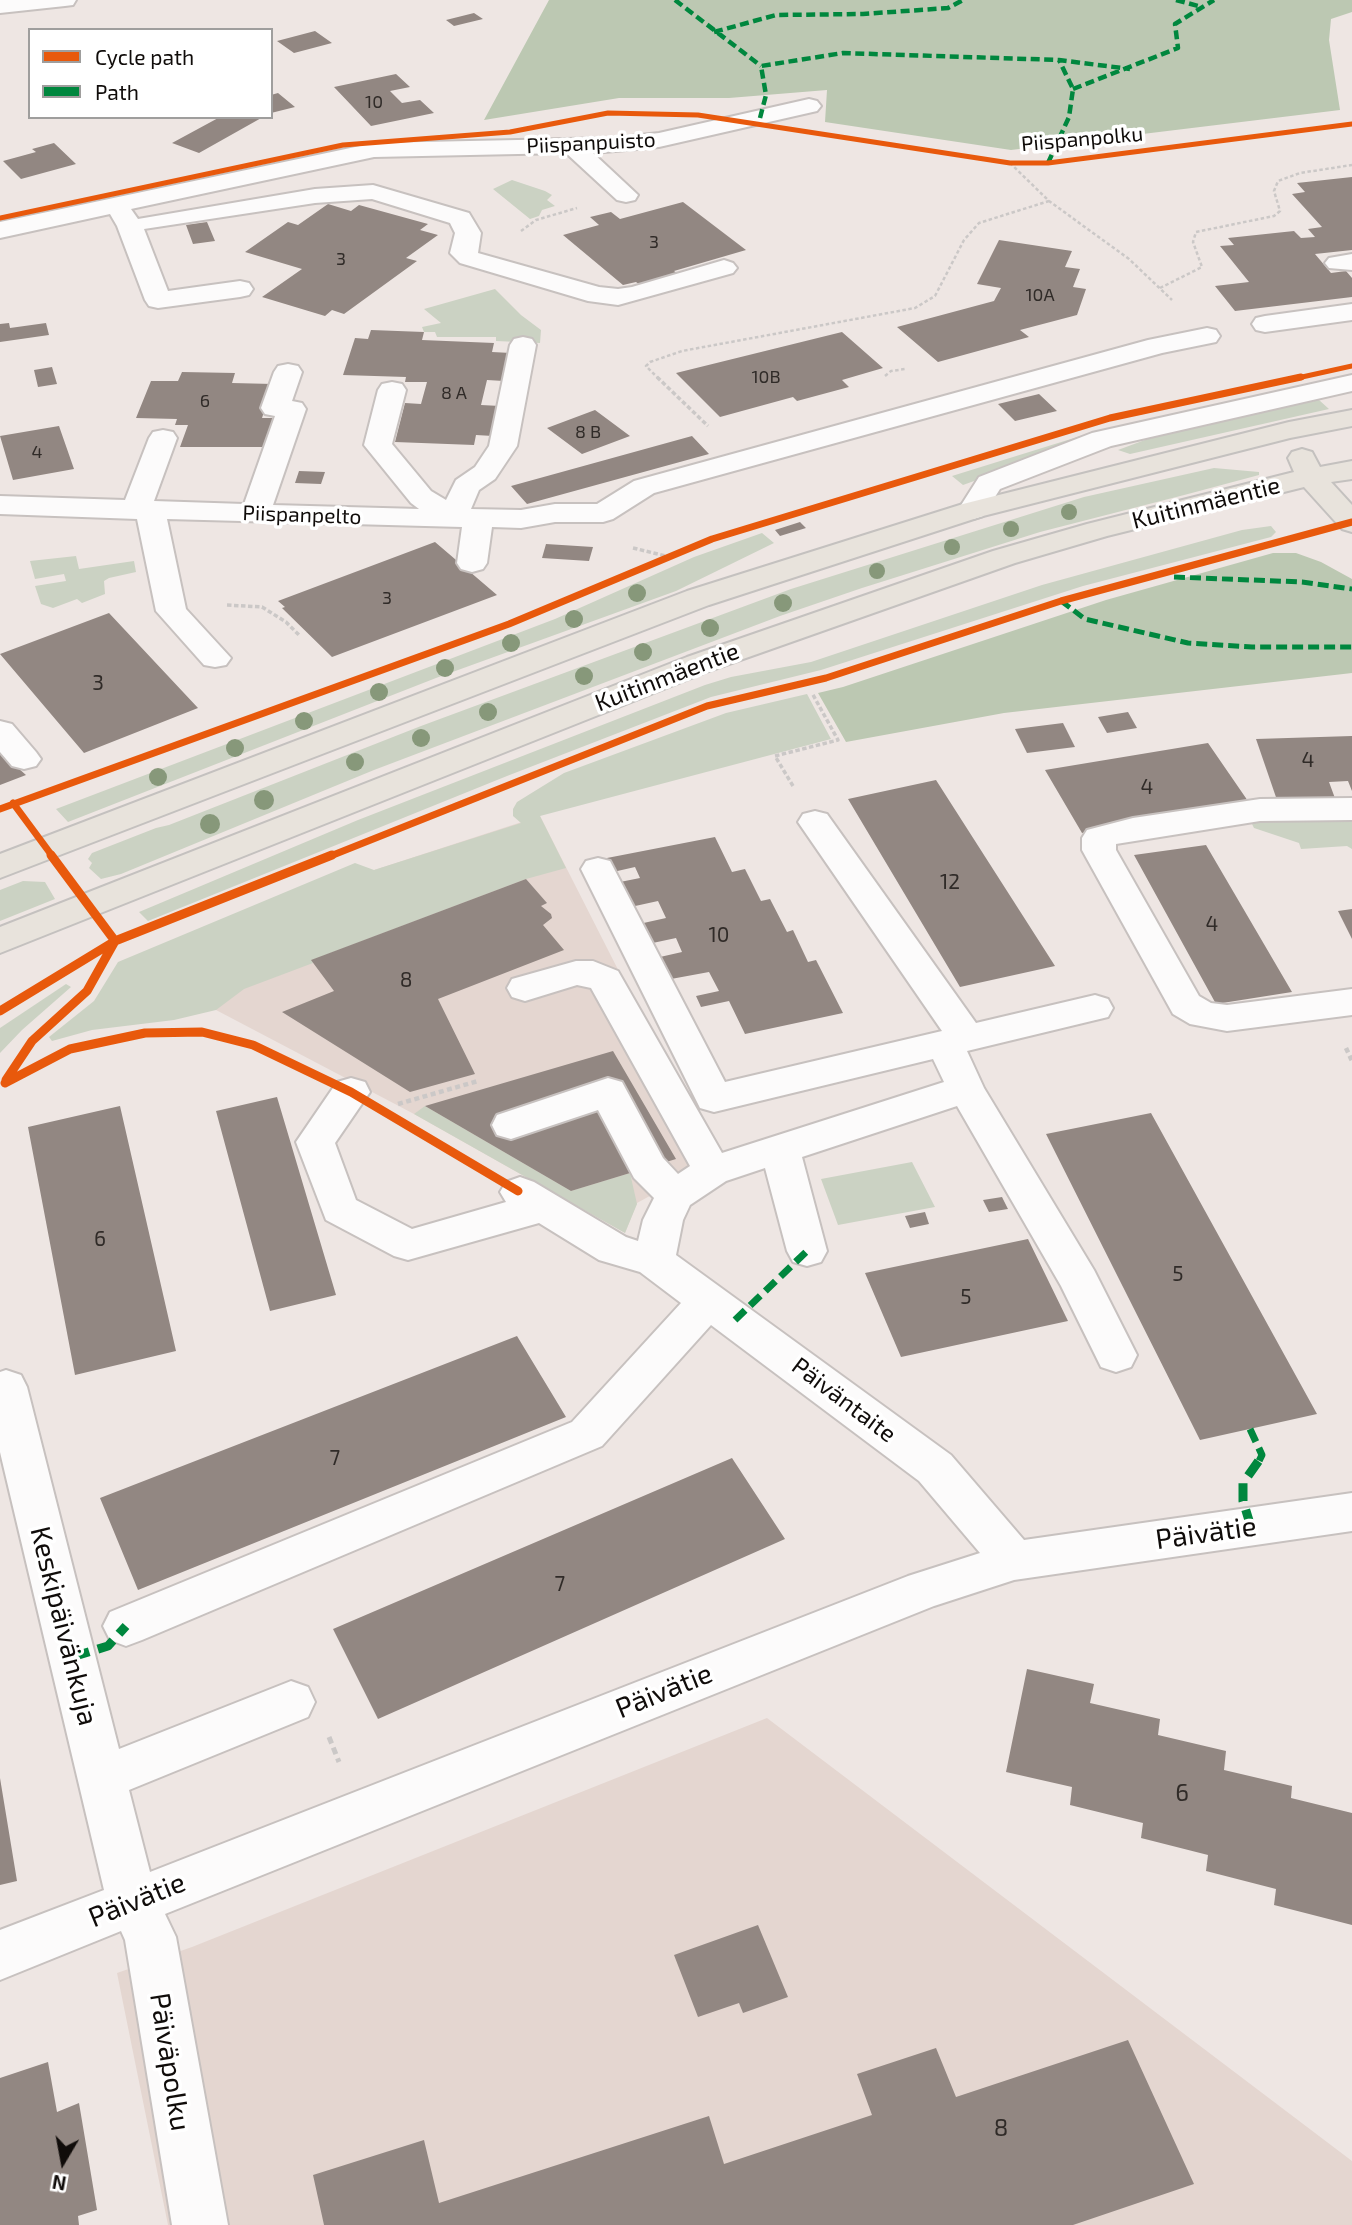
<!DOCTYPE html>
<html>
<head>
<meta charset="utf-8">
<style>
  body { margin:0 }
  #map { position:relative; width:1352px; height:2225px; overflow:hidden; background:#eee6e3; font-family:"Exo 2",sans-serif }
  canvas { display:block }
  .legend { position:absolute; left:28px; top:28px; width:245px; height:91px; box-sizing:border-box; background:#fff; border:2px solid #9f9e9d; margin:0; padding:9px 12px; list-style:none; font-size:21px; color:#100c0a }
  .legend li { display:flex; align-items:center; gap:14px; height:35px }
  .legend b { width:35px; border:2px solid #9f9e9d }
  .north { position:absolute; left:28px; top:2127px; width:70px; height:70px; -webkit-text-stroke:5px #fff; paint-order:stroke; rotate:190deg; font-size:19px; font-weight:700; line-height:28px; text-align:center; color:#100c0a }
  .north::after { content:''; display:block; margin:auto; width:24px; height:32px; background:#100c0a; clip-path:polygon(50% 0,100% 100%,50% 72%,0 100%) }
</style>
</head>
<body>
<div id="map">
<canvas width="1352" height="2225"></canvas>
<ul class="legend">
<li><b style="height:9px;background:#e8590c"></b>Cycle path</li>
<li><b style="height:9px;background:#00873e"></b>Path</li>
</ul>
<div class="north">N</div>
</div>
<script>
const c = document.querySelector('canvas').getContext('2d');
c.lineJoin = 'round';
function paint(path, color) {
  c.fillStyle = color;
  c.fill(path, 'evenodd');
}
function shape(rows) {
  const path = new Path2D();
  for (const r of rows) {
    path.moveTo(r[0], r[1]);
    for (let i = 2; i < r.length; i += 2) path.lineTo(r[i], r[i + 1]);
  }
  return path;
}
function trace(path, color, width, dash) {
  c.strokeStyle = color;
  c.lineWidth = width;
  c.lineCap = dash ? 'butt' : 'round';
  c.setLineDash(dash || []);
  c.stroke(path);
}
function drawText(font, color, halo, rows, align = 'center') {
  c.font = font + ' "Exo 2",sans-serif';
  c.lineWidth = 7;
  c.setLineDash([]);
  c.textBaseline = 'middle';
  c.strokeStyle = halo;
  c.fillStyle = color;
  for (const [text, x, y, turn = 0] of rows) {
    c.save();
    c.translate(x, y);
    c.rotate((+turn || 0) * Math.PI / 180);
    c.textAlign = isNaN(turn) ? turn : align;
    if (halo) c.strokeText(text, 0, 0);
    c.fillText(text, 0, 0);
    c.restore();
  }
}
paint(shape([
  [540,816,637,1007,723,1156,637,1203,625,1233,414,1114,216,1010,180,953,368,872],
  [767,1718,1352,2161,1352,2225,168,2225,117,1973,192,1947]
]), '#e4d6d0');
paint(shape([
  [512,180,545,191,552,195,547,200,555,206,542,210,539,216,530,219,493,189],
  [495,289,521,315,541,330,540,343,496,341,496,337,437,337,435,332,424,332,422,327,441,323,424,309],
  [1319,400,1329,409,1130,454,1118,450,1161,434],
  [1143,420,963,485,952,476,1087,434],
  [1214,468,1259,472,1259,475,1188,494,1040,532,862,588,780,616,374,770,121,874,101,879,89,868,92,863,88,859,92,853,156,828,169,825,421,726,791,589,1084,497],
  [1271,526,1276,532,1271,537,1083,586,821,670,711,697,507,776,148,921,139,912,358,820,705,685,731,677,811,662,1042,585,1242,530],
  [762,533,774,543,676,591,436,678,68,822,56,809,555,619,694,557],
  [76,556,79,569,134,561,136,572,109,578,104,581,105,594,82,603,77,599,53,608,41,604,35,586,66,581,64,574,35,579,30,561],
  [807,694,831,739,540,816,566,868,526,879,312,960,313,963,244,989,216,1010,174,1020,92,1030,52,1041,49,1037,94,1001,118,962,355,863,374,870,521,823,513,816,513,809,517,802,564,773,726,713],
  [1352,818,1352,849,1347,846,1301,849,1299,843,1254,828,1250,820],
  [23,881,45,882,55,899,0,921,0,890],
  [66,984,71,987,22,1030,0,1053,0,1028],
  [425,1106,571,1191,630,1173,637,1204,625,1233,414,1114],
  [912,1162,935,1207,838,1225,821,1179]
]), '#cbd2c3');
paint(shape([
  [549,0,1352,0,1352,12,1331,19,1329,40,1340,110,1011,150,825,122,827,90,729,98,619,98,484,120],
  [1273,553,1296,553,1321,562,1352,579,1352,673,1004,713,846,742,818,693,843,687,1106,600]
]), '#bcc8b2');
paint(shape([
  [474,13,483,19,454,26,446,20],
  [315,31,332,43,294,53,277,41],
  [396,74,410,87,390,91,402,103,420,100,434,113,371,126,334,87],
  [278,93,295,107,271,113,271,95],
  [220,117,263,117,199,153,172,143],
  [54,143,76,164,21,179,3,161,36,152,32,149],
  [1352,177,1352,250,1315,254,1331,273,1346,271,1352,278,1352,297,1235,311,1215,286,1249,282,1220,246,1234,245,1228,238,1294,231,1301,238,1315,237,1308,229,1322,227,1292,194,1305,192,1297,183],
  [683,202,746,250,674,271,682,277,644,288,636,282,623,285,563,235,599,225,590,217,611,212,620,219],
  [328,204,351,211,359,205,428,224,420,230,438,235,406,258,417,261,344,314,332,310,325,316,262,297,302,269,245,252,288,222,298,225],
  [207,222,215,241,193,244,186,225],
  [999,240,1072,251,1065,267,1080,269,1073,287,1086,289,1077,315,1020,330,1029,337,938,362,897,327,994,301,1001,288,977,284],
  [9,323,10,328,46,323,49,335,0,342,0,324],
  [371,330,424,332,422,340,494,343,492,352,511,353,504,381,487,380,481,405,500,406,493,436,476,435,474,445,395,442,405,403,421,404,427,382,405,382,406,377,343,375,355,338,368,339],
  [842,332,883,368,842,380,849,387,797,401,793,397,720,417,676,373],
  [52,367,57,384,38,387,34,370],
  [182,372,235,373,232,383,273,384,262,418,280,418,271,447,180,447,188,425,175,425,177,419,136,418,151,381,178,381],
  [1039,394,1057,411,1015,421,998,404],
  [595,410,630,436,582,454,547,428],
  [59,426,74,469,13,480,0,436],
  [692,436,709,454,527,504,511,486],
  [299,471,325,472,321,484,295,483],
  [800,522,806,528,780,536,775,530],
  [435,542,497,595,332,657,282,608,285,607,278,601],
  [546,544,593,547,589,561,542,558],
  [109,613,198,708,84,753,0,654],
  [1128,712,1137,728,1107,733,1098,717],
  [1063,723,1075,747,1027,753,1015,729],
  [1352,736,1352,791,1348,781,1329,782,1336,801,1278,803,1256,739],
  [1208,743,1250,804,1082,833,1045,770],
  [0,752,26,775,0,785],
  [936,780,1055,966,960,987,848,799],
  [715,837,732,872,745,869,761,901,770,899,787,932,793,930,808,962,816,960,843,1013,745,1034,729,1001,701,1007,696,996,719,991,709,972,671,979,660,957,682,952,676,938,648,944,639,924,666,918,658,901,626,908,615,883,640,878,635,867,613,872,607,858],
  [1206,845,1292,992,1216,1004,1134,855],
  [526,879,547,903,541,906,551,914,552,918,543,925,564,950,438,999,475,1074,410,1092,282,1012,334,991,311,960],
  [1352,909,1352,939,1338,911],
  [613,1051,676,1159,571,1191,425,1106],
  [277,1097,336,1295,270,1311,216,1111],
  [120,1106,176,1351,75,1375,28,1127],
  [1151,1113,1317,1414,1200,1440,1046,1134],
  [1002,1197,1008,1209,989,1212,983,1200],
  [925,1212,929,1224,910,1228,905,1216],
  [1028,1239,1068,1321,901,1357,865,1273],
  [517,1336,566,1417,138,1590,100,1498],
  [732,1458,785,1539,378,1719,333,1629],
  [1027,1669,1094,1684,1090,1703,1160,1719,1158,1735,1226,1751,1224,1770,1292,1786,1291,1798,1352,1813,1352,1925,1274,1905,1276,1889,1206,1871,1208,1855,1141,1838,1143,1823,1070,1805,1072,1787,1006,1772],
  [0,1778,17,1881,0,1885],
  [758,1925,788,1997,743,2013,739,2003,698,2017,674,1955],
  [1128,2040,1194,2184,1073,2225,324,2225,313,2175,424,2140,439,2203,709,2116,724,2164,872,2115,857,2074,936,2048,956,2097],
  [48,2062,57,2112,79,2103,97,2210,78,2216,79,2225,0,2225,0,2078]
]), '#928782');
const minor = shape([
  [0,0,76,0,73,5,65,6,0,13,0,0],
  [809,99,817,101,821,106,817,111,659,147,593,153,638,195,635,200,626,202,617,200,566,153,374,157,131,209,138,219,315,189,373,185,469,213,481,233,478,253,599,287,618,289,632,287,724,260,733,263,737,268,733,273,618,305,588,301,460,263,450,253,455,233,450,223,372,199,315,203,144,229,168,291,240,281,249,283,253,289,249,295,240,297,158,308,149,306,145,300,117,226,110,214,0,238,0,222,374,143,613,138,659,133,809,99],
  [1352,254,1352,270,1329,268,1325,263,1329,258,1352,254],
  [1352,304,1352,320,1265,332,1256,330,1252,324,1256,318,1265,316,1352,304],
  [1207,328,1216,330,1220,336,1216,342,1162,353,654,493,613,519,603,522,555,522,521,528,492,527,487,563,483,569,472,572,461,569,457,563,462,527,167,519,186,609,231,658,226,665,215,667,204,665,156,611,137,519,0,514,0,496,125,500,149,438,153,432,163,430,173,432,177,438,154,501,244,504,275,416,265,414,261,408,274,372,278,366,288,364,298,366,302,372,292,401,302,403,306,409,273,505,419,509,411,503,364,445,378,390,382,384,392,382,402,384,406,390,392,444,431,491,446,500,456,480,475,467,489,446,510,345,514,339,523,337,532,339,536,345,517,446,495,479,479,490,471,509,521,510,555,504,597,504,634,481,1148,340,1207,328],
  [1352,375,1352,391,1111,446,1000,489,983,516,973,519,963,516,958,510,979,477,1092,433,1352,375],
  [0,721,12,724,36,752,41,759,36,766,24,769,12,766,0,752,0,721],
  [1352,798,1352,820,1260,821,1116,844,1116,850,1199,996,1211,1003,1227,1005,1352,989,1352,1015,1227,1031,1190,1024,1173,1014,1082,850,1082,838,1087,830,1133,818,1260,799,1352,798],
  [815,811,827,814,976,1023,1095,995,1108,999,1113,1008,1108,1017,967,1051,984,1088,1094,1270,1137,1355,1131,1367,1116,1372,1101,1367,1061,1286,957,1106,802,1157,827,1251,821,1262,807,1266,793,1262,787,1251,765,1168,726,1181,690,1205,683,1220,676,1255,951,1455,1024,1540,1352,1493,1352,1531,1014,1580,934,1606,165,1914,176,1937,228,2225,172,2225,125,1940,121,1931,0,1980,0,1930,104,1890,0,1452,0,1372,6,1370,21,1375,27,1387,119,1749,291,1681,308,1687,315,1702,308,1717,129,1790,150,1872,908,1576,980,1553,919,1481,711,1325,602,1446,142,1640,126,1646,110,1640,103,1626,110,1612,572,1422,681,1303,640,1272,599,1260,539,1223,408,1260,394,1256,326,1220,296,1142,337,1082,351,1078,365,1082,370,1092,335,1143,356,1200,412,1229,506,1202,500,1192,506,1182,520,1177,534,1182,626,1237,638,1241,643,1220,654,1198,634,1178,598,1110,511,1139,497,1135,492,1125,497,1115,608,1078,622,1082,663,1158,678,1174,690,1166,591,988,577,985,525,1001,512,997,507,988,512,979,576,961,593,961,618,971,722,1153,944,1082,933,1059,714,1112,700,1108,581,869,586,861,598,858,610,861,725,1082,942,1031,798,822,803,814,815,811]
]);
const major = shape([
  [1352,410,1352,426,1290,438,983,516,709,605,0,878,0,854,687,591,963,504,1289,422,1352,410],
  [1302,449,1312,452,1320,467,1352,461,1352,479,1331,482,1352,505,1352,532,1342,529,1304,487,1107,536,1015,563,709,671,0,953,0,927,687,657,993,551,1087,524,1294,472,1288,458,1292,452,1302,449]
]);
trace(minor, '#c7c1bf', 4);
trace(major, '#c4c1bf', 4);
trace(shape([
  [1010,163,1049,201,1129,259,1172,300],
  [521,231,536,220,577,208],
  [1160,288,1202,267,1193,242,1196,232,1274,216,1280,211,1274,191,1278,181,1300,173,1352,165],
  [885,376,891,371,905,369],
  [659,379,646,366,650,362,682,351,915,308,935,296,964,240,979,223,1049,201]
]), '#cbc8c7', 2.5, [3.5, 2.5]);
trace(shape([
  [657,377,708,426],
  [633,548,666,556],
  [227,605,262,607,286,622,299,635],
  [793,786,775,756,838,740,812,693]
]), '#cbc8c7', 3.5, [4.5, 2.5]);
trace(shape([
  [1346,1048,1352,1061],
  [398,1104,478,1081]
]), '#cbc8c7', 4.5, [5, 3.5]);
trace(shape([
  [329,1737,339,1762]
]), '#cbc8c7', 5, [7, 4.5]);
paint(minor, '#fcfbfb');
paint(major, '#e8e3dc');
trace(shape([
  [675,0,761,66],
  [1176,0,1202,7],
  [714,32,776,15,863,14,948,8,963,0],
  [1073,89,1178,48,1175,24,1214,0],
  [760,118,766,95,761,66,843,53,1059,60,1130,69],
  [1048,163,1069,117,1073,89,1059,60]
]), '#00873e', 4.5, [9, 4.5]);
trace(shape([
  [1174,577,1302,582,1352,589],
  [1061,601,1085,619,1188,643,1252,647,1352,647]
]), '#00873e', 5, [11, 5]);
trace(shape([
  [735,1320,807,1251],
  [1250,1429,1262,1455,1259,1461]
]), '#00873e', 7, [14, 7]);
trace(shape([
  [1251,1527,1243,1501,1243,1483,1260,1459],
  [72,1657,108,1646,126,1626]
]), '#00873e', 9, [18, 9]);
trace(shape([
  [0,218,343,145,510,132,608,113,698,115,1010,163,1048,163,1352,124],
  [1293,379,1352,366]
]), '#e8590c', 5);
trace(shape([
  [13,803,53,857],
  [0,809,509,624,712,539,1110,418,1301,377],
  [328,857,707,706,826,678,1061,601,1352,522]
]), '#e8590c', 7);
trace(shape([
  [0,1011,115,941,332,855],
  [6,1080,32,1041,87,991,115,941,51,855],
  [5,1083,70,1049,145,1033,202,1032,253,1045,351,1092,518,1191]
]), '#e8590c', 9);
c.fillStyle = '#87987a';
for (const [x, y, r] of [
  [1069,512,8],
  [1011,529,8],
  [952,547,8],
  [877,571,8],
  [637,593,9],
  [783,603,9],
  [574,619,9],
  [710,628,9],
  [511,643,9],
  [643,652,9],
  [445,668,9],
  [584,676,9],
  [379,692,9],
  [488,712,9],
  [304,721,9],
  [421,738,9],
  [235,748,9],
  [355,762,9],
  [158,777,9],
  [264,800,10],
  [210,824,10]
]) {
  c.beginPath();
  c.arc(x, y, r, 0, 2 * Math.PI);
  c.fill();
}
drawText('18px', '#302b28', null, [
  ["10",374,102],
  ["3",654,242],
  ["3",341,259],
  ["10A",1040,295],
  ["10B",766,377],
  ["8 A",454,393],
  ["6",205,401],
  ["8 B",588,432],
  ["4",37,452],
  ["3",387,598]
]);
drawText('21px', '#100c0a', '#fff', [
  ["Piispanpolku",1082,139,-5],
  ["Piispanpuisto",591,143,-3],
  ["Piispanpelto",302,515,2]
]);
drawText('21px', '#302b28', null, [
  ["3",98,683],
  ["4",1308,760],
  ["4",1147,787],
  ["12",950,882],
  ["4",1212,924],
  ["10",719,935],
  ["8",406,980],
  ["6",100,1239],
  ["5",1178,1274],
  ["5",966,1297],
  ["7",335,1458],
  ["7",560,1584]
]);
drawText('24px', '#100c0a', '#fff', [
  ["Kuitinmäentie",1206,503,-14],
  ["Kuitinmäentie",667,677,-21],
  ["Päiväntaite",844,1400,37]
]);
drawText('24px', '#302b28', null, [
  ["6",1182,1793],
  ["8",1001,2128]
]);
drawText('28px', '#100c0a', '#fff', [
  ["Päivätie",1206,1533,-8],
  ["Keskipäivänkuja",64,1626,76],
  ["Päivätie",664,1691,-22],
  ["Päivätie",137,1900,-22],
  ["Päiväpolku",170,2062,81]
]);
</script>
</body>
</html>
